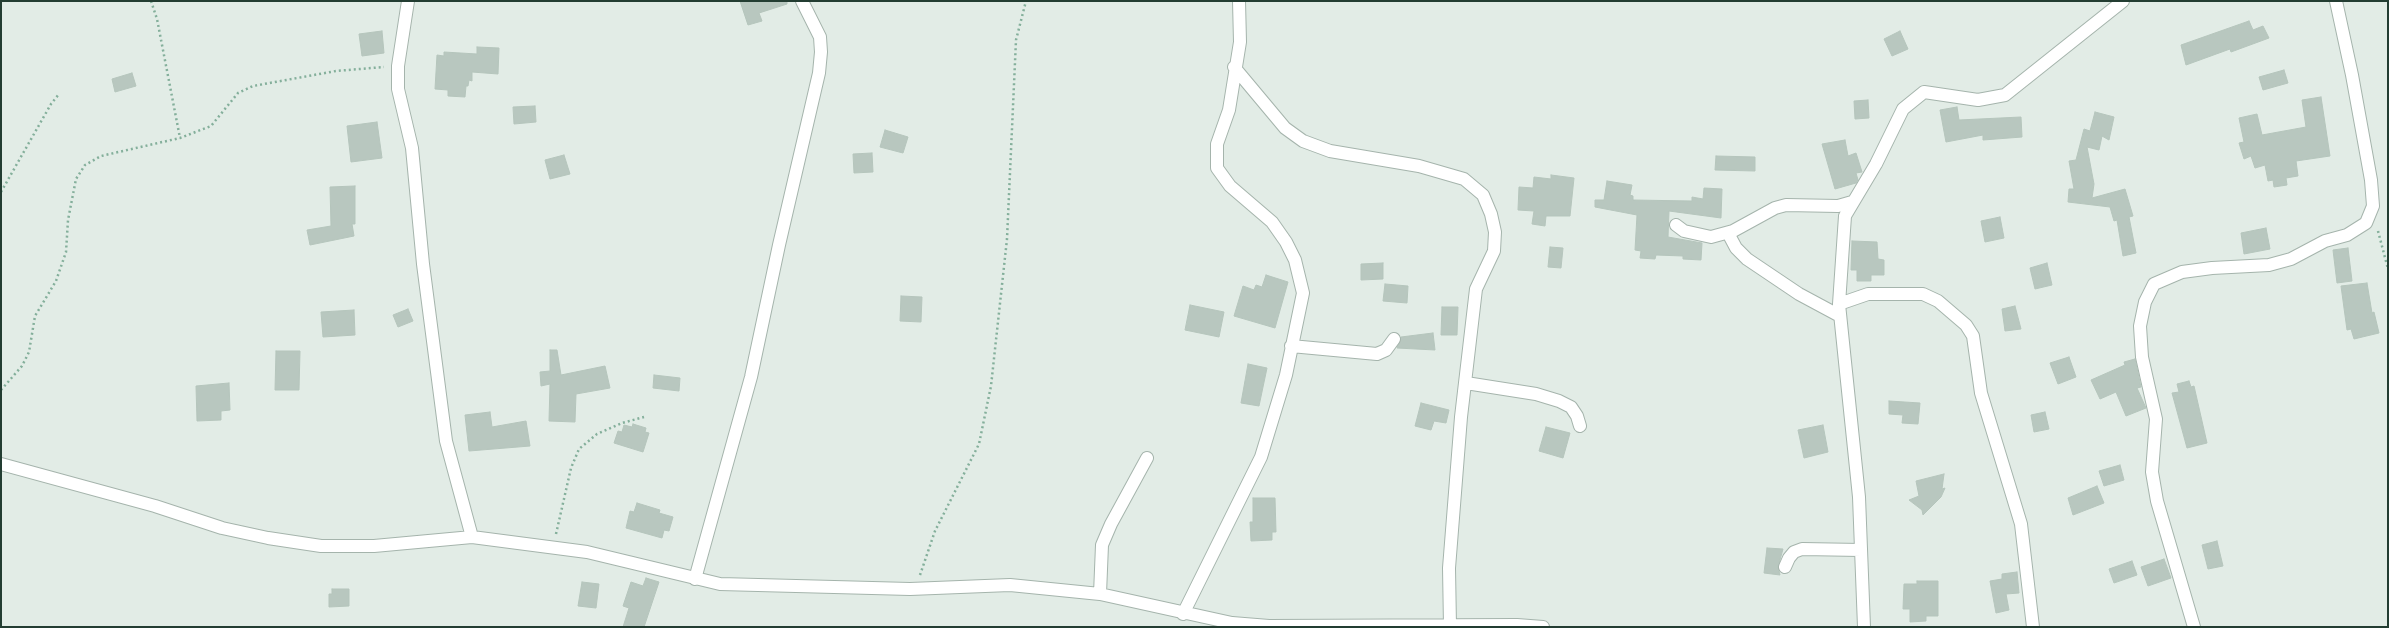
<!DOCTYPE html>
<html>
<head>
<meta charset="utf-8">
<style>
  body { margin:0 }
  #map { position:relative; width:2389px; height:628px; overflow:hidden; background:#e2ece6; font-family:Roboto,sans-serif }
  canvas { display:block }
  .frame { position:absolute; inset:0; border:2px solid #233d32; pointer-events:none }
</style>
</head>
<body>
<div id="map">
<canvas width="2389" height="628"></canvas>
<div class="frame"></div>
</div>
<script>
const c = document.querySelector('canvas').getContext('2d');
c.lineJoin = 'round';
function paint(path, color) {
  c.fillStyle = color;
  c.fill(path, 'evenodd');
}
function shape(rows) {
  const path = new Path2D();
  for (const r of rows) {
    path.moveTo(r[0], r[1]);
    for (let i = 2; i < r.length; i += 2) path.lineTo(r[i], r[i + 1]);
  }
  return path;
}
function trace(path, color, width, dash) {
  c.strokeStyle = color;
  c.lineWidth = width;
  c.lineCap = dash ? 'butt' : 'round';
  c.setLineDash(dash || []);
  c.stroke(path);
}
const building = shape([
  [740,1,787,1,787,4,759,13,762,21,748,25,740,1],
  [2249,21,2253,30,2263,26,2269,38,2231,52,2230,49,2186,65,2181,45,2249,21],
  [382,31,384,53,362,56,359,34,382,31],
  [1900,31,1908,49,1892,56,1884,39,1900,31],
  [477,47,499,48,498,74,472,72,472,81,469,80,468,86,466,86,465,97,448,96,448,90,435,89,437,55,444,56,444,52,477,54,477,47],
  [2284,70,2288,83,2263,90,2259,77,2284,70],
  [132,73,136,86,115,92,112,79,132,73],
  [2321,97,2330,156,2296,161,2298,176,2286,178,2287,185,2274,187,2273,180,2268,181,2265,165,2255,168,2251,156,2244,159,2239,143,2244,142,2239,118,2257,114,2262,135,2306,127,2302,100,2321,97],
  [1868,100,1869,118,1855,119,1854,101,1868,100],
  [535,106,536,122,514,124,513,107,535,106],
  [1957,107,1959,120,2021,117,2022,137,1983,140,1983,135,1946,142,1940,110,1957,107],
  [2095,112,2114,117,2109,140,2102,136,2099,150,2087,147,2094,184,2092,198,2125,189,2133,216,2129,217,2136,253,2123,256,2117,220,2114,221,2110,207,2068,202,2069,189,2074,189,2069,161,2076,160,2084,129,2090,131,2095,112],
  [377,122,382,158,351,162,347,126,377,122],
  [885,130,908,137,903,153,880,147,885,130],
  [1845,140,1848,156,1856,153,1862,172,1856,173,1858,180,1856,183,1835,189,1822,144,1845,140],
  [872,153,873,172,854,173,853,154,872,153],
  [564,155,570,174,550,179,545,160,564,155],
  [1716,156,1755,157,1755,171,1715,170,1716,156],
  [1551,175,1574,178,1570,216,1546,216,1545,226,1532,224,1534,211,1518,210,1519,187,1533,188,1534,177,1551,179,1551,175],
  [1607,181,1632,185,1630,195,1633,196,1633,200,1692,201,1692,197,1703,199,1704,188,1722,189,1721,218,1669,211,1668,237,1702,243,1701,260,1683,259,1683,256,1656,255,1655,259,1640,258,1641,251,1635,250,1637,215,1595,207,1595,200,1604,200,1607,181],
  [355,186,355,224,352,224,354,236,310,245,307,230,331,226,330,187,355,186],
  [2000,217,2004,238,1985,242,1981,221,2000,217],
  [2266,228,2270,249,2244,254,2241,233,2266,228],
  [1852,241,1877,242,1878,259,1884,260,1884,275,1871,275,1871,281,1857,281,1857,270,1851,270,1852,241],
  [1550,247,1563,248,1561,268,1548,267,1550,247],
  [2348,248,2352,281,2337,283,2333,250,2348,248],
  [1383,263,1383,279,1361,280,1361,264,1383,263],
  [2047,263,2052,285,2035,289,2030,268,2047,263],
  [1266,275,1288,282,1275,328,1234,316,1243,286,1254,290,1256,285,1262,287,1266,275],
  [2367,283,2372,313,2374,312,2379,333,2354,339,2351,329,2347,330,2341,286,2367,283],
  [1385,284,1408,286,1407,303,1383,301,1385,284],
  [901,296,922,297,921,322,900,321,901,296],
  [1190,305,1224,312,1219,337,1185,330,1190,305],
  [2015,306,2021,329,2005,331,2002,309,2015,306],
  [1442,307,1458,307,1457,335,1441,335,1442,307],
  [408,309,413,321,398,327,393,315,408,309],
  [354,310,355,335,323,337,321,312,354,310],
  [1433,333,1435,350,1397,348,1401,337,1433,333],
  [550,350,557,350,561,375,605,366,610,388,576,394,575,422,549,421,550,384,541,386,540,372,550,371,550,350],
  [276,351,300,351,299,390,275,390,276,351],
  [2069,357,2076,377,2058,384,2050,363,2069,357],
  [2135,359,2141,387,2137,388,2146,408,2126,416,2116,392,2100,399,2091,380,2125,365,2124,362,2135,359],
  [1248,364,1267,368,1259,406,1241,403,1248,364],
  [654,375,680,378,679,391,653,388,654,375],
  [2189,381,2191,387,2194,386,2207,443,2187,448,2172,393,2179,392,2177,384,2189,381],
  [229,383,230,410,221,411,221,420,197,421,196,386,229,383],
  [1889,401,1920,403,1918,424,1902,423,1903,415,1889,414,1889,401],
  [1421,403,1449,410,1446,423,1434,421,1431,430,1415,426,1421,403],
  [490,412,492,427,526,421,530,446,469,451,465,415,490,412],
  [2045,412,2049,429,2034,432,2031,415,2045,412],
  [633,424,646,428,645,432,649,433,643,452,614,443,618,431,622,432,624,425,632,427,633,424],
  [1823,425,1828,452,1804,458,1798,430,1823,425],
  [1546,427,1570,433,1563,458,1539,451,1546,427],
  [2120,465,2124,480,2104,486,2099,471,2120,465],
  [1944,474,1942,489,1945,488,1941,497,1923,515,1922,510,1909,500,1919,496,1916,481,1944,474],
  [2097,486,2104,503,2073,515,2068,498,2097,486],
  [1253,498,1275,498,1276,532,1272,532,1272,540,1251,541,1250,522,1253,522,1253,498],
  [637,503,660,510,659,513,673,517,669,531,664,530,662,538,626,528,630,511,634,512,637,503],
  [2217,541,2223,566,2208,569,2202,545,2217,541],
  [1767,548,1783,549,1778,567,1780,575,1764,573,1767,548],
  [2164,559,2171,578,2148,586,2141,567,2164,559],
  [2132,561,2137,575,2114,583,2109,569,2132,561],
  [2017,572,2019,593,2006,594,2009,610,1996,613,1990,581,2002,579,2002,574,2017,572],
  [646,578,659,582,644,627,623,627,629,608,623,606,631,582,643,586,646,578],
  [1917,581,1938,581,1938,616,1926,616,1926,621,1910,622,1910,609,1903,609,1904,584,1917,584,1917,581],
  [582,582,599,584,596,608,578,606,582,582],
  [332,589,349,589,349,606,329,607,329,594,332,594,332,589]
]);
paint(building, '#b8c7bf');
trace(building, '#b5c5bc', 1);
const street = shape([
  [408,1,398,66,398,89,412,148,423,264,446,441,472,537],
  [1234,67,1285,128,1303,141,1330,151,1419,166,1464,179,1483,195,1491,214,1495,232,1494,251,1476,289,1461,417,1449,568,1450,626],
  [1676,225,1684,231,1711,237,1733,231,1775,208,1786,205,1838,206,1852,202],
  [1728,233,1736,248,1747,259,1799,294,1840,316],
  [1839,304,1868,294,1923,294,1938,301,1966,325,1973,336,1981,393,2021,524,2033,627],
  [1291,346,1377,354,1386,350,1394,339],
  [1466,383,1536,394,1559,401,1571,407,1577,416,1580,426],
  [1,464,155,506,222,528,268,538,321,546,374,546,472,537,587,552,720,584,910,589,1010,585,1100,594,1232,623,1269,626,1517,625,1543,627],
  [1785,567,1789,558,1794,552,1802,549,1861,550],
  [695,579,751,377,779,245,819,73,821,52,820,37,802,1],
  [1100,594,1102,545,1111,524,1147,458],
  [1183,614,1261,457,1286,375,1303,293,1295,260,1286,242,1272,222,1230,186,1217,168,1217,144,1229,110,1240,42,1239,1],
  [1864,627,1859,497,1839,304,1845,216,1876,164,1903,109,1924,92,1978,100,2005,95,2123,1],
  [2194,627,2157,501,2152,472,2156,419,2142,357,2140,326,2145,302,2154,284,2182,272,2212,268,2269,265,2291,259,2325,241,2347,235,2366,223,2373,206,2371,180,2352,75,2336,1]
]);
trace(street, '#a5b4ac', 14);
trace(shape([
  [151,1,157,19,180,138],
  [1,192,51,104,59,94],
  [2378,231,2388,269],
  [1,390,22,366,29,352,35,316,56,281,66,252,68,220,76,179,85,165,101,156,180,138,211,126,238,93,253,86,336,71,384,67],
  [556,534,571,468,579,449,597,434,622,423,644,417],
  [920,575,935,531,979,444,991,386,1007,239,1016,40,1026,1]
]), '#84af9b', 2.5, [2, 3]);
trace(street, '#fff', 12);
</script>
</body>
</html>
